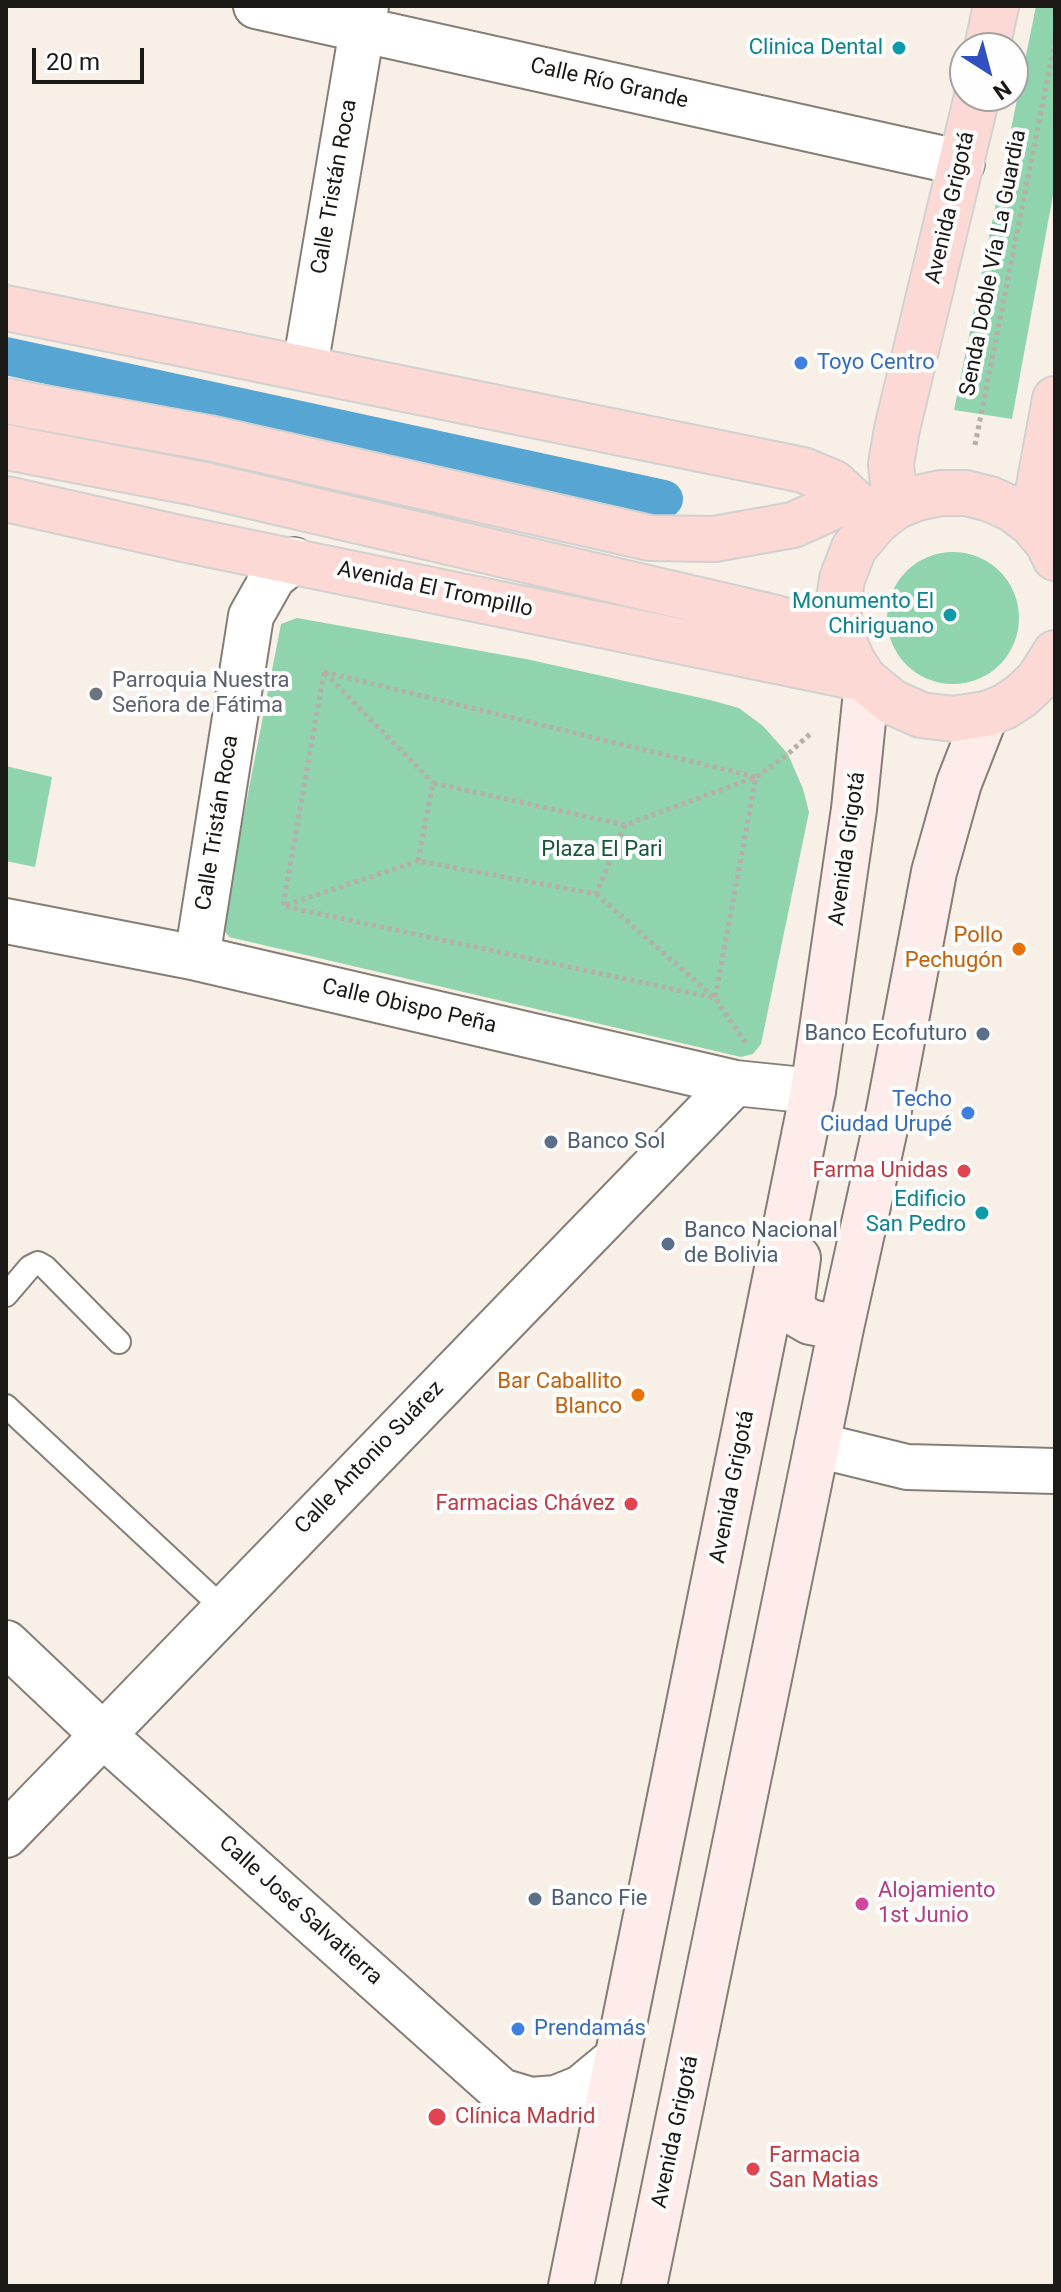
<!DOCTYPE html>
<html>
<head>
<meta charset="utf-8">
<style>
  body { margin:0 }
  #map { position:relative; width:1061px; height:2292px; overflow:hidden; background:#f8f0e7; font-family:Roboto,sans-serif }
  canvas { display:block }
  .frame { position:absolute; inset:0; border:8px solid #1b1916; pointer-events:none }
  .north { position:absolute; left:949px; top:32px; width:80px; height:80px; box-sizing:border-box; background:#fefefe; border:2px solid #a3a2a1; border-radius:50%; rotate:144deg; font-size:22px; font-weight:700; line-height:32px; text-align:center; color:#1b1916 }
  .north::after { content:''; display:block; margin:auto; width:28px; height:36px; background:#304fc0; clip-path:polygon(50% 0,100% 100%,50% 72%,0 100%) }
  .scale { position:absolute; left:32px; top:48px; width:112px; height:36px; box-sizing:border-box; border:4px solid #1b1916; border-top:0; padding-left:10px; font-size:24px; line-height:28px; white-space:nowrap; color:#1b1916; -webkit-text-stroke:6px #fefefe; paint-order:stroke }
</style>
</head>
<body>
<div id="map">
<canvas width="1061" height="2292"></canvas>
<div class="frame"></div>
<div class="north">N</div>
<div class="scale">20 m</div>
</div>
<script>
const c = document.querySelector('canvas').getContext('2d');
c.lineJoin = 'round';
function paint(path, color) {
  c.fillStyle = color;
  c.fill(path, 'evenodd');
}
function shape(rows) {
  const path = new Path2D();
  for (const r of rows) {
    if (r.length === 3) {
      path.moveTo(r[0] + r[2], r[1]);
      path.arc(r[0], r[1], r[2], 0, 2 * Math.PI);
      continue;
    }
    path.moveTo(r[0], r[1]);
    for (let i = 2; i < r.length; i += 2) path.lineTo(r[i], r[i + 1]);
  }
  return path;
}
function trace(path, color, width, dash) {
  c.strokeStyle = color;
  c.lineWidth = width;
  c.lineCap = dash ? 'butt' : 'round';
  c.setLineDash(dash || []);
  c.stroke(path);
}
function drawText(font, color, halo, rows, align = 'center') {
  c.font = font + ' Roboto,sans-serif';
  c.lineWidth = 8;
  c.setLineDash([]);
  c.textBaseline = 'middle';
  c.strokeStyle = halo;
  c.fillStyle = color;
  for (const [text, x, y, turn = 0] of rows) {
    c.save();
    c.translate(x, y);
    c.rotate((+turn || 0) * Math.PI / 180);
    c.textAlign = isNaN(turn) ? turn : align;
    if (halo) c.strokeText(text, 0, 0);
    c.fillText(text, 0, 0);
    c.restore();
  }
}
paint(shape([
  [1036,6,1055,6,1055,184,1012,419,954,410],
  [953,618,66],
  [297,618,526,659,710,700,739,708,763,726,788,754,803,789,809,812,761,1044,753,1054,741,1057,229,937,222,927,281,624],
  [6,766,52,777,35,867,6,861]
]), '#90d4ae');
trace(shape([
  [6,356,664,499]
]), '#56a5d3', 38);
const service = shape([
  [6,1295,30,1267,38,1263,45,1267,119,1342],
  [6,1406,224,1609]
]);
const minor = shape([
  [256,6,962,163],
  [305,367,366,6],
  [6,921,197,958,735,1083,813,1091],
  [197,958,251,616,273,577,294,560],
  [817,1445,907,1467,1055,1471],
  [6,1643,102,1734,501,2091,531,2100,556,2098,581,2088,616,2059],
  [6,1835,735,1083]
]);
const secondary = shape([
  [798,1258,792,1301,798,1315,810,1322,841,1328],
  [571,2286,813,1091,854,809,867,682],
  [644,2286,841,1328,888,1115,934,872,959,783,986,714]
]);
const primary = shape([
  [987,48,996,6],
  [6,308,803,470,834,483,876,522],
  [6,401,209,438,650,538,714,539,793,525,851,499],
  [6,447,200,484,776,618,843,639],
  [6,499,188,540,864,679],
  [895,507,891,464,897,429,977,96],
  [1032,524,1055,399],
  [1055,558,1048,543,1032,524,1012,509,990,499,966,493,941,493,917,498,895,507,876,522,854,548,842,579,839,599,839,619,843,639,852,660,864,679,892,702,921,715,953,719,986,714,1004,707,1021,696,1038,680,1055,653]
]);
trace(service, '#857e76', 26);
trace(minor, '#857e76', 48);
trace(secondary, '#857e76', 48);
trace(primary, '#d1d1d0', 48);
trace(shape([
  [975,445,1055,41],
  [324,672,756,777,715,998,283,906,324,672],
  [325,673,433,783],
  [625,825,596,894,418,861,433,783,625,825,756,777,788,754,810,734],
  [596,894,715,998,747,1045],
  [286,905,418,861]
]), '#b5afa7', 5, [4, 4]);
trace(service, '#fff', 22);
trace(minor, '#fff', 44);
trace(secondary, '#feecea', 44);
trace(primary, '#fcd9d4', 44);
for (const [x, y, r, color] of [
  [899,48,8,"#0f9aa8"],
  [801,363,8,"#3f7fe0"],
  [950,615,8,"#0f9aa8"],
  [96,694,8,"#6b7280"],
  [1019,949,8,"#e8710a"],
  [983,1034,8,"#5c6f8a"],
  [968,1113,8,"#3f7fe0"],
  [551,1142,8,"#5c6f8a"],
  [964,1171,8,"#e0444e"],
  [982,1213,8,"#0f9aa8"],
  [668,1244,8,"#5c6f8a"],
  [638,1395,8,"#e8710a"],
  [631,1504,8,"#e0444e"],
  [535,1899,8,"#5c6f8a"],
  [862,1904,8,"#d1479c"],
  [518,2029,8,"#3f7fe0"],
  [437,2117,10,"#e0444e"],
  [753,2169,8,"#e0444e"]
]) {
  const dot = new Path2D();
  dot.arc(x, y, r, 0, 2 * Math.PI);
  c.fillStyle = color;
  c.fill(dot);
  trace(dot, '#fefefe', 3);
}
drawText('22px', '#0d838f', '#fefefe', [
  ["Clinica Dental",883,48],
  ["Monumento El",934,602],
  ["Chiriguano",934,627],
  ["Edificio",966,1200],
  ["San Pedro",966,1225]
], 'right');
drawText('22px', '#1b1916', '#fefefe', [
  ["Calle Río Grande",609,84,13],
  ["Calle Tristán Roca",335,187,-80],
  ["Avenida Grigotá",951,208,-77],
  ["Senda Doble Vía La Guardia",994,263,-79],
  ["Avenida El Trompillo",435,590,12],
  ["Calle Tristán Roca",218,823,-81],
  ["Avenida Grigotá",848,849,-82],
  ["Calle Obispo Peña",409,1007,13],
  ["Calle Antonio Suárez",370,1458,-46],
  ["Avenida Grigotá",733,1487,-79],
  ["Calle José Salvatierra",300,1911,42],
  ["Avenida Grigotá",676,2132,-78]
]);
drawText('22px', '#366cbe', '#fefefe', [
  ["Toyo Centro",817,363],
  ["Techo",952,1100,"right"],
  ["Ciudad Urupé",952,1125,"right"],
  ["Prendamás",534,2029]
], 'left');
drawText('22px', '#5b616d', '#fefefe', [
  ["Parroquia Nuestra",112,681],
  ["Señora de Fátima",112,706]
], 'left');
drawText('22px', '#185639', '#fefefe', [
  ["Plaza El Pari",602,850]
]);
drawText('22px', '#c56008', '#fefefe', [
  ["Pollo",1003,936],
  ["Pechugón",1003,961],
  ["Bar Caballito",622,1382],
  ["Blanco",622,1407]
], 'right');
drawText('22px', '#4e5e75', '#fefefe', [
  ["Banco Ecofuturo",967,1034,"right"],
  ["Banco Sol",567,1142],
  ["Banco Nacional",684,1231],
  ["de Bolivia",684,1256],
  ["Banco Fie",551,1899]
], 'left');
drawText('22px', '#be3a42', '#fefefe', [
  ["Farma Unidas",948,1171],
  ["Farmacias Chávez",615,1504],
  ["Clínica Madrid",455,2117,"left"],
  ["Farmacia",769,2156,"left"],
  ["San Matias",769,2181,"left"]
], 'right');
drawText('22px', '#b23c85', '#fefefe', [
  ["Alojamiento",878,1891],
  ["1st Junio",878,1916]
], 'left');
</script>
</body>
</html>
